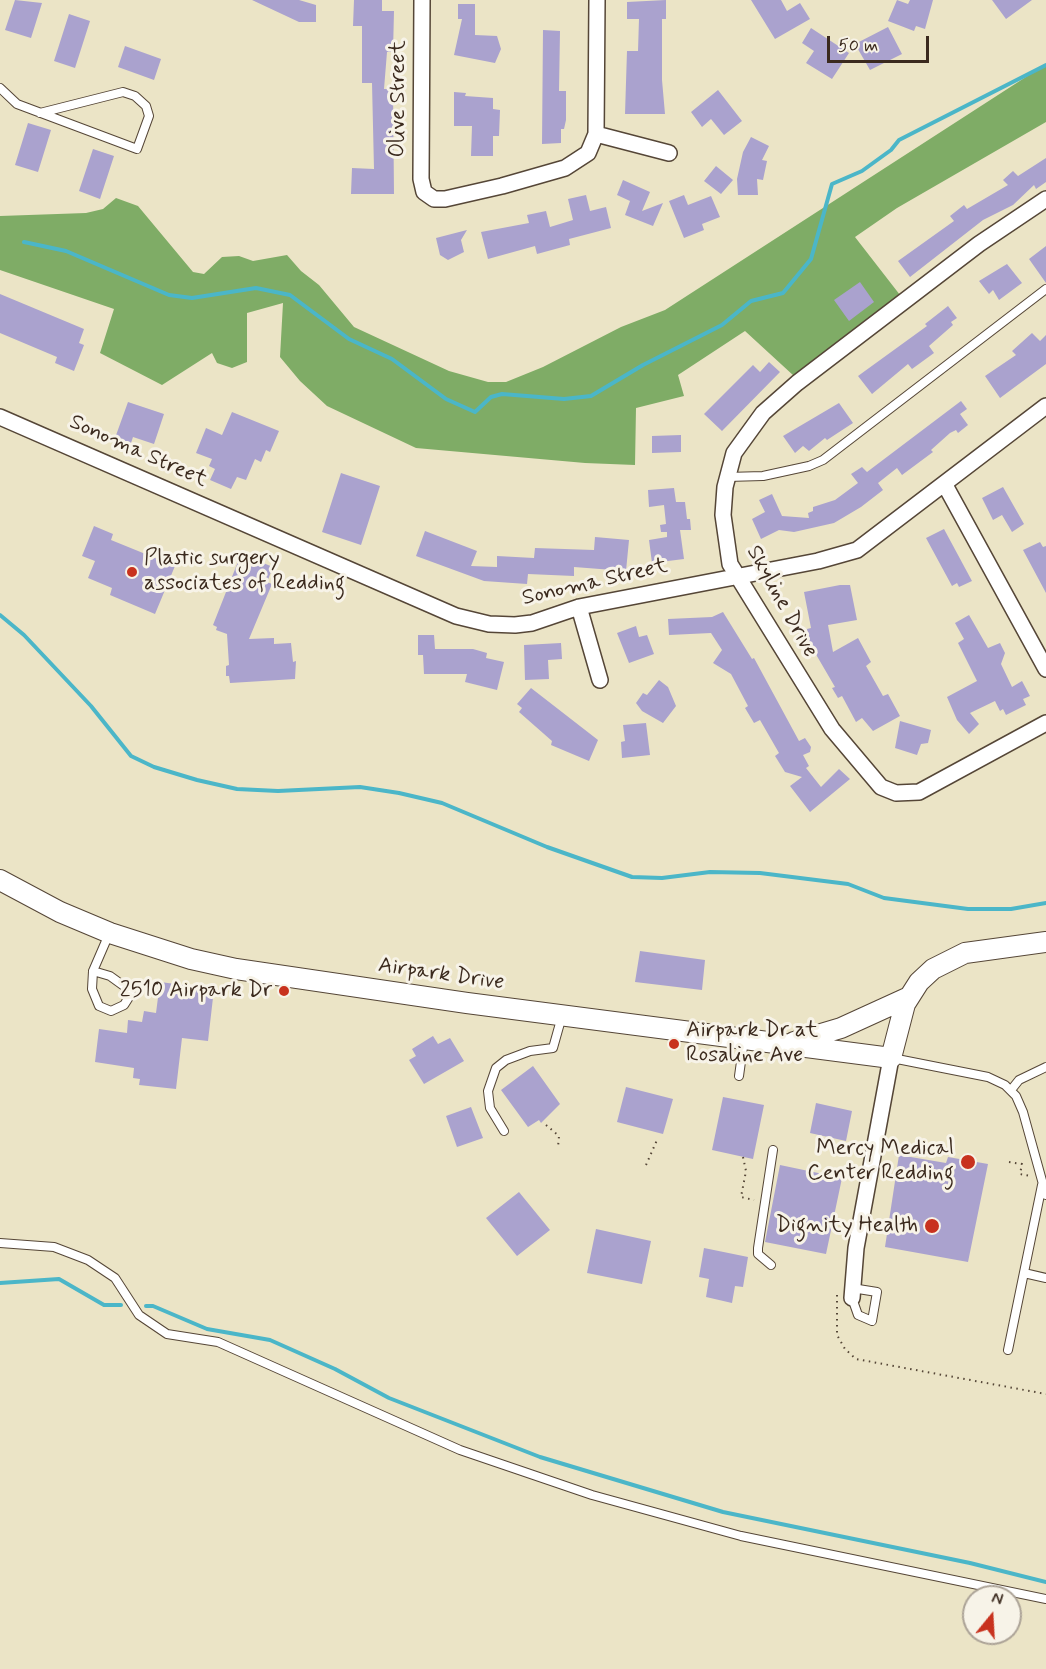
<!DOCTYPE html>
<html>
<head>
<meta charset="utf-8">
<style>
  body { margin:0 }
  #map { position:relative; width:1046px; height:1669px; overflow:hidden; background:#ebe4c6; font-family:Mynerve,sans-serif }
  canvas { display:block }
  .north { position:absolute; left:962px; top:1585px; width:60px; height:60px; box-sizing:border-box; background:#f7f3e8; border:2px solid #aca397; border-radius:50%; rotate:18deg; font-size:16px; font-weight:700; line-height:24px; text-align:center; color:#3b2a1e }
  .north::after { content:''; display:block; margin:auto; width:21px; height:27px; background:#c8321e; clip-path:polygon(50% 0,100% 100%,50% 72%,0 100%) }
  .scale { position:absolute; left:827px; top:36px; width:102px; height:27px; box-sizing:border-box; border:3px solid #3b2a1e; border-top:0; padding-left:8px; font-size:18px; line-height:21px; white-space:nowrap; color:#3b2a1e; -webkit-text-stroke:4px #f7f3e8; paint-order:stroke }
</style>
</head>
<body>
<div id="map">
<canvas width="1046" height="1669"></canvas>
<div class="north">N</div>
<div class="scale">50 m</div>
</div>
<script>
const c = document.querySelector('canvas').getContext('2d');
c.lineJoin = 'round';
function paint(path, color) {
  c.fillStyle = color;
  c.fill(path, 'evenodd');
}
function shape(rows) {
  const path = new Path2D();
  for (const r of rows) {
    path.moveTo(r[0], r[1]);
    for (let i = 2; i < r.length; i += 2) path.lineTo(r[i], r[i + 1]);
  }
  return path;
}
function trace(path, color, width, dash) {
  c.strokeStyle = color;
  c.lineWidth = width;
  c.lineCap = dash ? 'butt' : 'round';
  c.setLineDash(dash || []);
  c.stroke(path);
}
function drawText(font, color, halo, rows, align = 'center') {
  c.font = font + ' Mynerve,sans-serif';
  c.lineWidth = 6;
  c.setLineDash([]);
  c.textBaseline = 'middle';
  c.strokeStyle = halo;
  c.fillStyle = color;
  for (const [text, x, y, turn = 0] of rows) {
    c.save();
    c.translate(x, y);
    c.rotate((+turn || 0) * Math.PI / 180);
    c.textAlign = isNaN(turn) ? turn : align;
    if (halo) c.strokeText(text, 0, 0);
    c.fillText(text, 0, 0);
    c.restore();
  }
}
paint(shape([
  [1046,64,1046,122,897,208,855,237,900,295,794,376,745,331,678,375,684,396,636,408,635,465,585,463,416,448,327,406,300,381,280,357,283,303,247,313,247,362,232,368,217,363,212,353,162,385,100,353,114,309,0,270,0,216,86,213,103,209,116,198,138,206,193,272,204,274,222,257,239,256,253,261,287,255,301,271,319,285,354,327,449,371,488,382,506,382,543,367,621,327,665,310]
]), '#7fac66');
trace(shape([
  [24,242,66,251,169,295,192,298,256,288,290,295,349,339,392,359,446,399,475,412,491,397,502,394,564,399,591,396,643,365,722,325,751,301,783,293,811,259,832,184,862,171,891,150,899,140,1046,65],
  [0,615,24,635,91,706,131,756,154,767,197,780,237,789,278,791,360,787,399,793,442,803,547,847,632,877,662,878,710,872,760,873,848,884,884,898,968,909,1011,909,1046,903],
  [0,1283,59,1279,104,1305,121,1305],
  [146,1306,153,1306,207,1329,270,1340,335,1369,389,1398,540,1457,723,1512,970,1563,1046,1582]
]), '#4bb6c8', 4);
paint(shape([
  [15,0,42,3,31,38,5,30],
  [252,0,299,0,316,5,316,22,299,22],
  [354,0,382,0,382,11,394,11,393,52,387,52,384,89,393,89,394,194,351,194,352,168,374,169,372,83,362,83,362,26,353,26],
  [666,0,666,19,662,19,662,80,665,114,625,114,627,51,638,51,639,19,627,19,627,2],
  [751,0,781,0,787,11,800,3,810,19,775,39],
  [897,0,908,4,910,0,933,0,925,29,916,26,914,31,888,21],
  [992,0,1032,0,1006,19],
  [458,4,475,4,475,35,497,36,501,49,495,63,454,55,462,19,458,19],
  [69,14,90,21,75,68,54,61],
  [888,27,902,54,870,70,855,44],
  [811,28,849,53,832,79,806,63,814,51,802,43],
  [543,30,560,31,559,91,566,91,566,120,564,129,561,129,561,143,542,144],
  [125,46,161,59,154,80,118,67],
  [718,90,742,121,724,135,711,119,702,127,691,112],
  [454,92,466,93,465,96,493,98,493,109,500,110,499,136,493,136,493,156,471,156,472,126,454,126],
  [28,123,51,130,38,172,15,165],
  [751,137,769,146,762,160,767,161,763,180,757,179,758,195,738,195,737,179,743,152],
  [93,149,114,156,100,199,79,191],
  [1046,158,1046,182,1036,189,1034,185,1013,205,983,220,910,277,898,261,954,221,950,216,964,205,967,209,1008,185,1003,180,1013,171,1018,176],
  [716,166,733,180,721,194,704,181],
  [623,180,650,192,642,211,663,203,653,226,625,215,630,201,617,195],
  [586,195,590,211,606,207,611,228,569,239,570,245,537,254,535,246,488,259,481,232,529,223,527,215,546,211,550,227,573,220,568,199],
  [684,195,688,205,711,196,720,217,702,224,704,230,684,238,669,201],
  [467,230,461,240,464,252,448,260,440,255,436,238],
  [1046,246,1046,283,1029,259],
  [1007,264,1022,283,999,300,993,290,989,294,979,281],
  [860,282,874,302,849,321,834,300],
  [0,294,84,329,79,343,84,345,74,371,55,363,57,357,0,333],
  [948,306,957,318,951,322,953,325,929,346,934,353,912,369,908,364,872,394,858,376,927,326,925,324],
  [1032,333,1040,341,1046,335,1046,364,1000,398,985,376,1016,355,1012,351],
  [769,362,780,372,722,431,704,414,753,365,760,372],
  [961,401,967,409,960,414,968,425,958,433,956,430,950,433,931,450,933,452,902,475,897,468,878,483,883,490,861,507,834,523,794,532,779,530,761,539,752,519,765,512,759,500,772,494,782,516,809,518,808,513,813,511,813,507,835,500,858,483,851,474,862,467,867,472],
  [128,402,164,414,154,444,133,437,131,443,115,438],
  [839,403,853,423,827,440,825,438,809,451,803,446,795,453,783,436],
  [232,412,279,431,270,452,266,450,261,462,255,459,246,480,237,477,231,489,210,480,215,469,209,466,212,459,196,453,206,428,222,435],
  [681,435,681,452,652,453,652,436],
  [341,473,380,486,361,545,322,532],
  [1003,487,1024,524,1012,532,1002,515,993,520,982,498],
  [674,488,676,502,685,502,687,519,690,519,691,530,680,530,684,559,652,563,649,540,667,537,667,532,661,532,660,525,666,524,664,505,649,507,648,490],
  [94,526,113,534,111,540,175,566,155,614,110,595,112,588,88,578,95,561,82,556],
  [944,529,972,581,959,587,957,583,952,586,926,538],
  [425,531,477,551,471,566,497,567,497,556,534,558,535,548,594,550,595,537,629,540,626,571,574,567,574,576,528,574,527,584,484,581,416,556],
  [1040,542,1043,547,1046,546,1046,593,1023,550],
  [241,554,273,567,267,582,272,584,249,639,274,638,274,644,291,643,293,662,296,661,295,679,230,683,229,676,226,676,226,666,229,665,227,634,216,630,217,627,213,625],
  [840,585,850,585,857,620,828,625,833,652,858,638,871,662,866,666,883,696,888,694,900,716,873,731,862,718,856,722,842,696,838,698,832,688,835,687,814,651,811,652,807,629,811,628,804,592],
  [723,612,752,659,754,658,799,741,805,738,811,747,810,752,803,755,809,766,806,768,821,787,839,769,850,779,810,812,790,786,802,777,785,772,775,756,779,753,760,720,754,723,745,708,748,706,731,674,713,663,722,650,711,633,669,635,668,619,712,617],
  [969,615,988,648,1000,643,1005,653,1001,664,1012,687,1022,681,1030,696,1023,699,1026,705,1006,715,1003,709,1000,711,995,701,970,713,979,724,969,734,957,720,947,697,977,681,958,643,964,639,955,623],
  [636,626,639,637,647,635,654,654,629,663,617,633],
  [418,635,434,635,435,649,473,649,487,653,486,658,504,662,497,690,465,682,467,674,424,674,423,655,418,655],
  [561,643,562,659,548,660,549,679,525,680,524,645],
  [659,680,668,687,676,706,663,723,642,711,636,703,643,693,647,695],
  [531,688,598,740,589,761,551,745,552,741,519,712,522,708,517,704],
  [900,721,931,730,928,743,921,744,917,755,895,748],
  [646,723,650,755,622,758,621,742,625,741,623,725],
  [640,951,705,960,702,990,635,982],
  [160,982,214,989,208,1041,182,1038,176,1089,139,1085,140,1079,133,1078,134,1068,95,1062,99,1029,127,1033,128,1020,142,1022,144,1011,156,1013],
  [433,1036,438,1044,450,1038,464,1061,424,1084,409,1060,416,1056,412,1049],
  [533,1066,560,1104,541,1123,539,1120,528,1127,501,1090],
  [626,1087,673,1099,663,1134,617,1122],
  [723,1097,764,1105,753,1159,712,1150],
  [816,1103,852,1111,846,1141,810,1133],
  [471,1107,483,1138,457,1147,446,1116],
  [899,1155,946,1163,948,1157,988,1164,968,1262,885,1247],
  [780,1165,842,1178,826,1254,765,1242],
  [519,1192,550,1230,517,1256,486,1218],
  [596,1229,651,1241,642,1284,587,1273],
  [704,1248,748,1257,743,1287,735,1286,732,1303,706,1297,709,1279,699,1277]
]), '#aaa2ce');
const service = shape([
  [0,88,17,104,137,149,149,116,146,106,135,96,123,92,40,113],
  [727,477,763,476,809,466,823,460,1046,289],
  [93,971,92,989,99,1006,111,1011,124,1005,131,994,128,989,110,976,93,971,109,934],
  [892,1058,988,1077,1005,1085,1016,1096,1023,1112,1046,1195],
  [739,1076,744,1040],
  [1011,1090,1019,1080,1046,1067],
  [504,1131,490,1108,488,1091,496,1068,506,1060,530,1051,553,1048,562,1016],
  [0,1243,54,1247,88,1260,115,1278,139,1315,167,1334,218,1342,460,1450,592,1495,741,1536,1046,1599],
  [771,1265,758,1254,758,1248,773,1150],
  [1024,1273,1046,1278],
  [852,1288,877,1292,872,1321,858,1315,852,1298],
  [1008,1350,1042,1185]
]);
const minor = shape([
  [422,0,421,179,424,192,434,199,445,199,502,186,565,168,588,153,596,134,597,0],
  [596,134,669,153],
  [1046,199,979,244,797,383,763,413,734,453,725,487,723,515,730,564,832,729,881,787,896,793,919,792,1046,723],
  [0,417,456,616,489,624,515,625,532,623,579,607,818,561,857,550,1046,406],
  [945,485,1046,669],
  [579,607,600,680],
  [852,1298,856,1248,891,1058]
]);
const tertiary = shape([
  [0,880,60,912,110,933,191,959,236,969,467,1003,891,1058,905,1004,919,982,933,969,965,953,1046,942],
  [794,1042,841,1028,909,997]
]);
trace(service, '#554637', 10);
trace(minor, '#554637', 18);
trace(tertiary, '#554637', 22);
trace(shape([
  [546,1125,559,1136,558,1147],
  [743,1157,746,1171,741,1197,754,1200],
  [1009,1162,1022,1164,1020,1174,1030,1176],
  [646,1165,657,1140],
  [837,1295,837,1335,845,1349,856,1359,1046,1394]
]), '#554637', 2, [1.5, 4.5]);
trace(service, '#fff', 8);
trace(minor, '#fff', 15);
trace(tertiary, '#fff', 20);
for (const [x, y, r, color] of [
  [132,572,6,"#c8321e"],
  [284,991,6,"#c8321e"],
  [674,1044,6,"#c8321e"],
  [968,1162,8,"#c8321e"],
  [932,1226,8,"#c8321e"]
]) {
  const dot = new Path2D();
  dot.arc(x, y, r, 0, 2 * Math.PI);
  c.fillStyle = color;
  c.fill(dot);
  trace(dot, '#f7f3e8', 2);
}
drawText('22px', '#3b2a1e', '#f7f3e8', [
  ["Olive Street",399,99,-90],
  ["Sonoma Street",138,452,24],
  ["Sonoma Street",595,583,-13],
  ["Skyline Drive",781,602,61],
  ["Airpark Drive",441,975,8]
]);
drawText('22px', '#3b2a1e', '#f7f3e8', [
  ["Plastic surgery",144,559,"left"],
  ["associates of Redding",144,584,"left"],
  ["2510 Airpark Dr",272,991],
  ["Airpark Dr at",686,1031,"left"],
  ["Rosaline Ave",686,1056,"left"],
  ["Mercy Medical",954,1149],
  ["Center Redding",954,1174],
  ["Dignity Health",918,1226]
], 'right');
</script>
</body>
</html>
